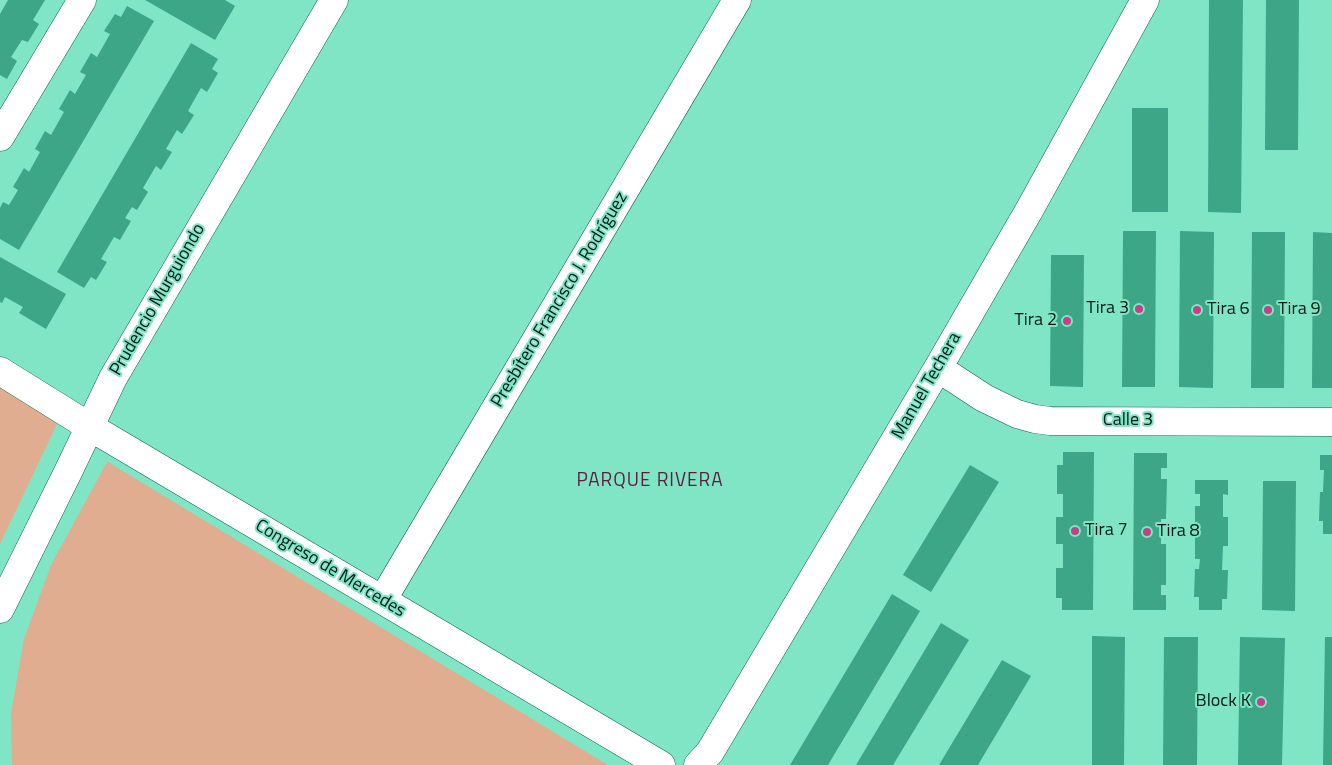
<!DOCTYPE html>
<html>
<head>
<meta charset="utf-8">
<style>
  body { margin:0 }
  canvas { display:block; background:#7fe5c4 }
</style>
</head>
<body>
<canvas width="1332" height="765"></canvas>
<script>
const c = document.querySelector('canvas').getContext('2d');
c.lineJoin = 'round';
function paint(path, color) {
  c.fillStyle = color;
  c.fill(path, 'evenodd');
}
function shape(rows) {
  const path = new Path2D();
  for (const r of rows) {
    path.moveTo(r[0], r[1]);
    for (let i = 2; i < r.length; i += 2) path.lineTo(r[i], r[i + 1]);
  }
  return path;
}
function trace(path, color, width, dash) {
  c.strokeStyle = color;
  c.lineWidth = width;
  c.lineCap = dash ? 'butt' : 'round';
  c.setLineDash(dash || []);
  c.stroke(path);
}
function drawText(font, color, halo, rows, align = 'center') {
  c.font = font + ' "Titillium Web",sans-serif';
  c.lineWidth = 4;
  c.setLineDash([]);
  c.textBaseline = 'middle';
  c.strokeStyle = halo;
  c.fillStyle = color;
  for (const [text, x, y, turn = 0] of rows) {
    c.save();
    c.translate(x, y);
    c.rotate((+turn || 0) * Math.PI / 180);
    c.textAlign = isNaN(turn) ? turn : align;
    if (halo) c.strokeText(text, 0, 0);
    c.fillText(text, 0, 0);
    c.restore();
  }
}
paint(shape([
  [0,386,53,418,57,424,0,544],
  [107,462,108,462,608,765,12,765,11,713,24,639,51,565]
]), '#e0ad90');
paint(shape([
  [8,0,45,0,33,20,39,24,28,42,22,40,11,57,17,61,7,79,0,75,0,14],
  [145,0,225,0,235,6,215,40],
  [1209,0,1243,0,1241,213,1208,212],
  [1266,0,1299,0,1298,150,1265,150],
  [127,6,154,21,19,250,0,239,0,208,3,202,9,205,18,190,13,187,24,168,29,172,40,152,35,149,45,131,51,135,64,112,59,109,70,90,75,94,86,75,80,72,91,53,97,57,110,34,104,31,115,14,121,17],
  [191,43,218,59,212,69,218,73,207,92,201,88,188,111,194,115,182,134,177,130,166,149,172,152,161,170,156,166,143,188,148,192,137,210,132,207,125,218,131,221,120,240,114,237,101,259,107,262,96,280,91,277,84,288,57,272],
  [1132,108,1168,108,1168,212,1132,212],
  [1123,231,1156,231,1155,387,1122,387],
  [1180,231,1214,232,1213,388,1179,387],
  [1252,232,1285,232,1284,388,1251,388],
  [1313,232,1332,233,1332,388,1312,388],
  [1051,255,1084,255,1083,387,1050,386],
  [0,257,66,294,46,329,19,313,23,307,5,297,2,303,0,302],
  [1063,452,1094,452,1093,610,1062,610,1062,598,1056,598,1056,568,1063,568,1063,544,1056,544,1056,517,1063,517,1063,494,1057,494,1057,465,1063,465],
  [1134,453,1167,453,1167,468,1161,468,1161,479,1167,479,1166,519,1161,519,1161,544,1166,544,1166,585,1161,585,1161,595,1166,595,1166,610,1133,610],
  [1320,455,1332,455,1332,534,1323,534,1323,521,1319,521,1320,492,1323,492,1324,470,1320,470],
  [970,465,999,482,931,592,903,575],
  [1195,480,1228,480,1228,495,1223,494,1223,517,1228,517,1228,546,1223,546,1222,570,1228,570,1227,599,1222,599,1222,610,1199,610,1199,597,1194,597,1195,569,1199,569,1200,559,1195,559,1195,506,1200,506,1200,494,1195,494],
  [1263,481,1296,481,1295,611,1262,610],
  [892,594,920,611,828,765,790,765],
  [941,623,969,640,893,765,856,765],
  [1092,636,1125,637,1124,765,1092,765],
  [1164,637,1198,637,1197,765,1163,765],
  [1240,637,1285,638,1282,765,1238,765],
  [1325,637,1332,637,1332,765,1323,765],
  [1002,660,1031,676,978,765,939,765]
]), '#3ca687');
const minor = shape([
  [0,137,82,0],
  [938,368,984,398,1017,414,1035,419,1050,421,1332,422],
  [0,371,90,427,661,765],
  [383,599,737,0],
  [0,609,68,472,113,378,334,0],
  [698,765,710,752,938,368,1031,207,1145,0]
]);
trace(minor, '#0e6651', 29);
trace(minor, '#fff', 28);
for (const [x, y, r, color] of [
  [1139,309,5,"#c44188"],
  [1197,310,5,"#c44188"],
  [1268,310,5,"#c44188"],
  [1067,321,5,"#c44188"],
  [1075,531,5,"#c44188"],
  [1147,532,5,"#c44188"],
  [1261,702,5,"#c44188"]
]) {
  const dot = new Path2D();
  dot.arc(x, y, r, 0, 2 * Math.PI);
  c.fillStyle = color;
  c.fill(dot);
  trace(dot, '#7fe5c4', 2);
}
drawText('18px', '#001911', '#7fe5c4', [
  ["Prudencio Murguiondo",158,300,-60],
  ["Presbítero Francisco J. Rodríguez",560,300,-59],
  ["Manuel Techera",927,386,-60],
  ["Calle 3",1128,421],
  ["Congreso de Mercedes",330,569,31]
]);
drawText('18px', '#001911', '#7fe5c4', [
  ["Tira 3",1129,309,"right"],
  ["Tira 6",1207,310],
  ["Tira 9",1278,310],
  ["Tira 2",1057,321,"right"],
  ["Tira 7",1085,531],
  ["Tira 8",1157,532],
  ["Block K",1251,702,"right"]
], 'left');
c.letterSpacing = '1px';
drawText('19px', '#5c1d3e', '#7fe5c4', [
  ["PARQUE RIVERA",650,481]
]);
c.letterSpacing = '0px';
</script>
</body>
</html>
